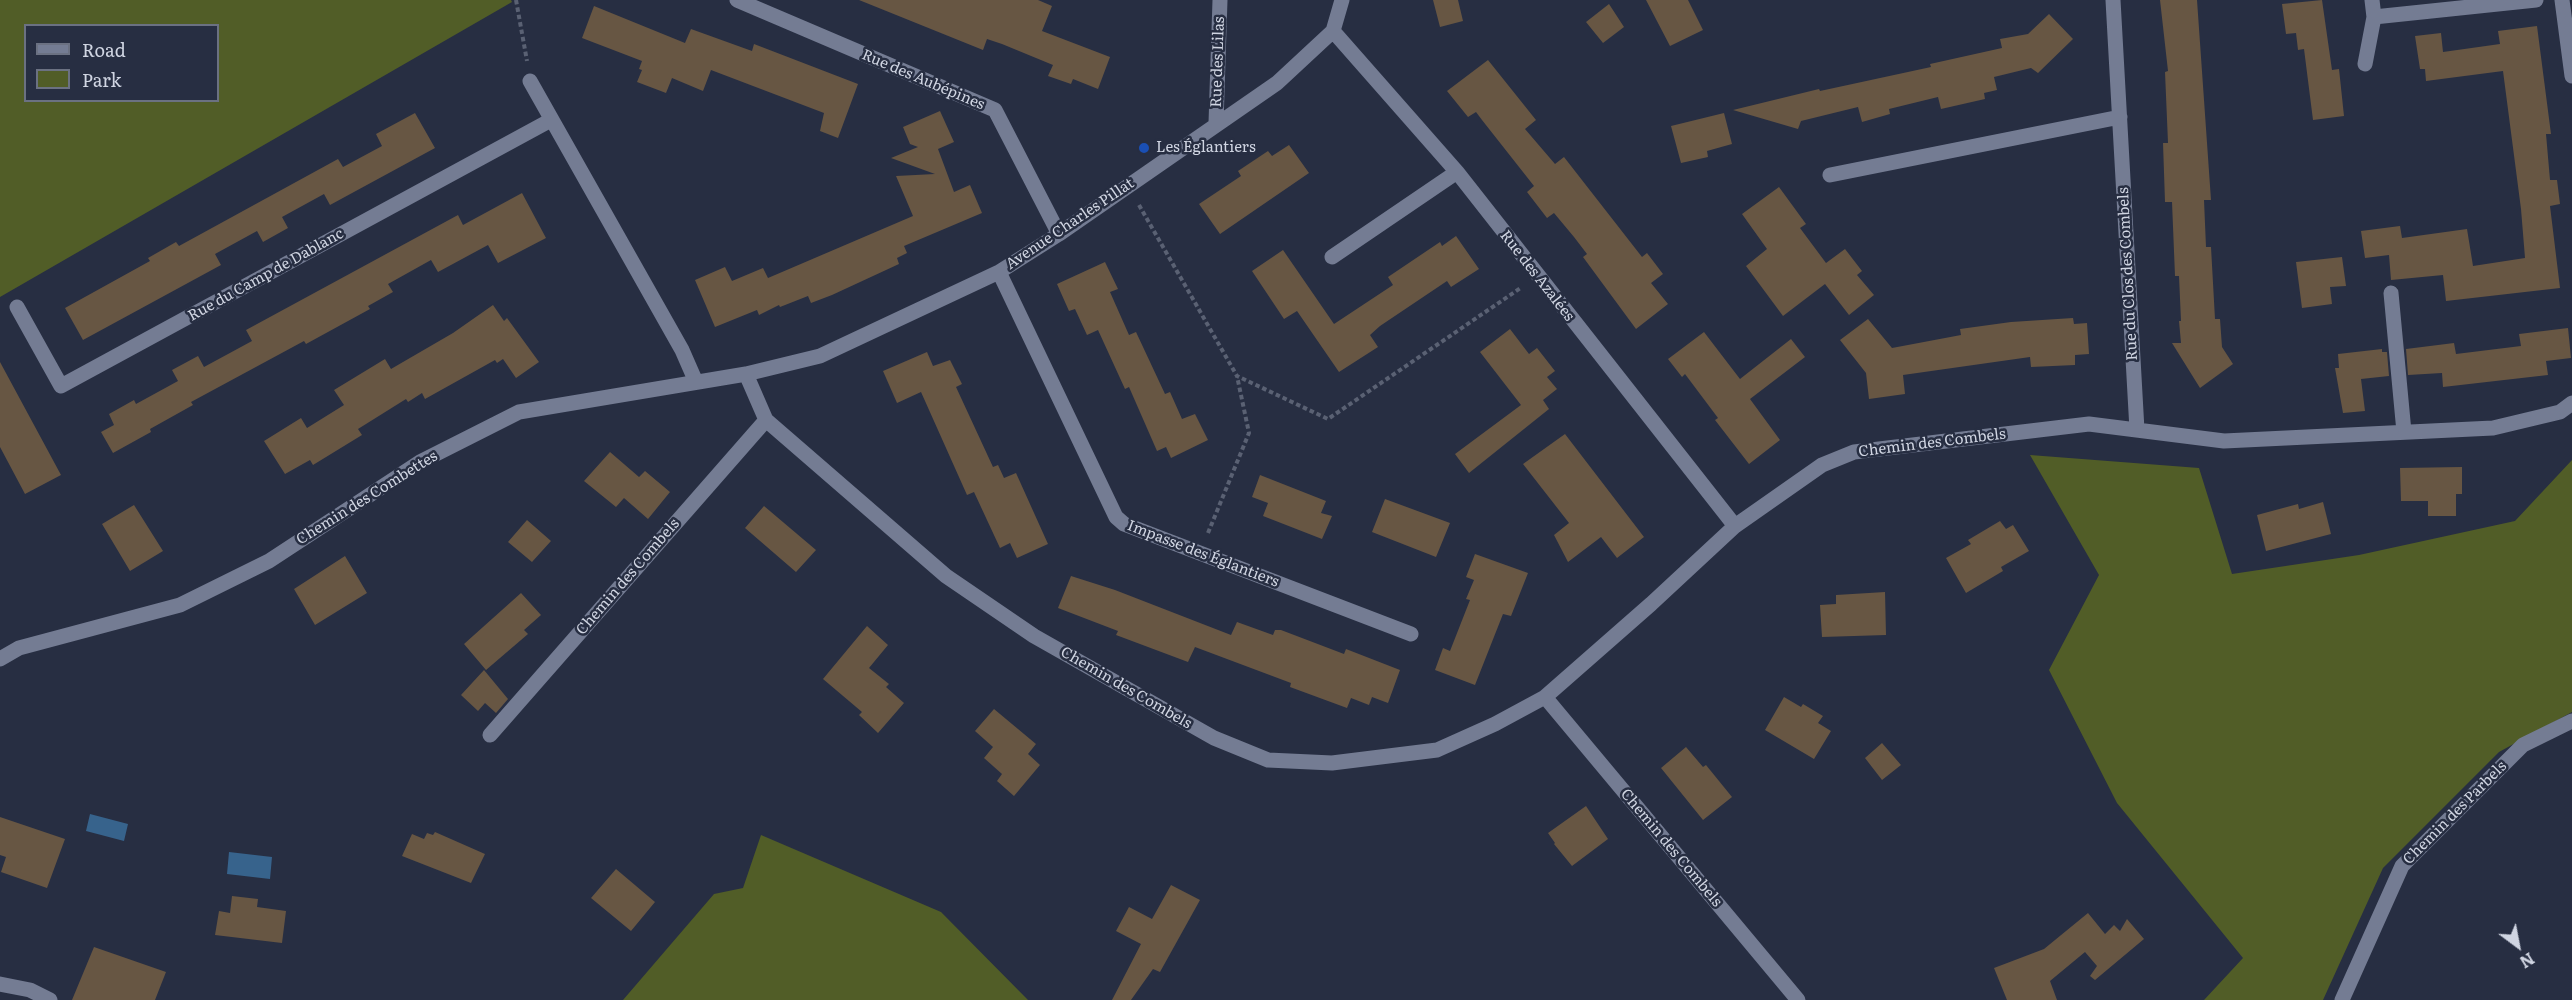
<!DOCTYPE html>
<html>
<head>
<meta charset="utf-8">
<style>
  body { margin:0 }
  #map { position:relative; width:2572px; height:1000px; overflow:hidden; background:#272e42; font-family:Literata,serif }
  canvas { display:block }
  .legend { position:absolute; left:24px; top:24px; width:195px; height:78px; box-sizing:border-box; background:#272e42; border:2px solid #6b7182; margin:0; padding:8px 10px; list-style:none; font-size:18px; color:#d0d5e2 }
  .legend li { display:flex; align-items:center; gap:12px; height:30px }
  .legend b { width:30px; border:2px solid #6b7182 }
  .north { position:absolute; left:2488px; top:916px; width:60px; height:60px; -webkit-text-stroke:4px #272e42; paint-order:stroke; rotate:148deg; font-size:16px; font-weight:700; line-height:24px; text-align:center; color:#d0d5e2 }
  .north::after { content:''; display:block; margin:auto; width:21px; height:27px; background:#d0d5e2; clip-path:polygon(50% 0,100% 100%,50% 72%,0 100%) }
</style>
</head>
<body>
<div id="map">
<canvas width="2572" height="1000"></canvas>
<ul class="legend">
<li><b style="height:8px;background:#747c93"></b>Road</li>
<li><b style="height:16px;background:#515d27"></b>Park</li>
</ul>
<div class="north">N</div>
</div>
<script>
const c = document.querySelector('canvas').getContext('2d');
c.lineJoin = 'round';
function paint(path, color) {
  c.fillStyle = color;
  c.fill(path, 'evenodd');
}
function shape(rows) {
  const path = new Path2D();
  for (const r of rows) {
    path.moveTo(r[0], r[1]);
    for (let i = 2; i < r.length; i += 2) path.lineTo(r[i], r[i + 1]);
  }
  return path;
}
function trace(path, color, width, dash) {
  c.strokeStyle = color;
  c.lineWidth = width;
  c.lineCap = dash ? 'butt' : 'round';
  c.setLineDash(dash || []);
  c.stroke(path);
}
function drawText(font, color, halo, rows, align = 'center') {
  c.font = font + ' Literata,serif';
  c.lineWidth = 5;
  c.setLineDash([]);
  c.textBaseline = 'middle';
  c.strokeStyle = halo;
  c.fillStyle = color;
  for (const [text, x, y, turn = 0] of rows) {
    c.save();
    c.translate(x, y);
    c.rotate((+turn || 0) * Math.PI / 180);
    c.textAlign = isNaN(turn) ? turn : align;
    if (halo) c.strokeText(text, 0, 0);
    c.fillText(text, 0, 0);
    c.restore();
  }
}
paint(shape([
  [0,0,511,0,512,2,0,297],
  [26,26,218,26,218,100,26,100],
  [2030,455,2199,468,2232,574,2359,555,2515,521,2572,460,2572,712,2499,752,2383,868,2323,1000,2204,1000,2243,958,2117,803,2049,670,2099,575],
  [761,835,941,912,1028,1000,623,1000,714,894,743,888]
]), '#515d27');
paint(shape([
  [90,814,128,824,124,841,86,831],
  [229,852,272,857,270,879,227,874]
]), '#37638c');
paint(shape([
  [859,0,1038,0,1052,6,1042,31,1110,57,1098,89,1073,79,1071,84,1048,76,1053,65,1002,44,987,39,983,50],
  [1433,0,1458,0,1463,21,1440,27],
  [1646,0,1688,0,1703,30,1670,46],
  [2160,0,2197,0,2211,200,2204,200,2206,247,2211,247,2215,319,2220,319,2222,347,2233,364,2200,388,2172,343,2181,343,2179,321,2181,321,2179,276,2175,276,2172,202,2165,202,2163,143,2168,143,2165,72,2168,71],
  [2322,0,2332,70,2339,69,2344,116,2313,120,2304,49,2298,50,2296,33,2286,34,2282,4],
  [1609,4,1624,27,1603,43,1586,22],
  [594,6,685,43,691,29,752,51,754,44,858,84,838,138,820,131,824,113,711,70,703,91,672,78,666,93,637,82,642,70,639,69,642,61,582,38],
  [2049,14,2073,39,2038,73,2031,68,1994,77,1997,90,1984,93,1985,99,1941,109,1938,97,1889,109,1890,114,1862,122,1858,107,1801,121,1798,129,1733,110,1819,89,1820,91,1931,67,1930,64,2002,48,2000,39,2028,34],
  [2537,26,2551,134,2546,134,2550,180,2557,180,2560,204,2550,206,2560,288,2446,301,2443,275,2391,280,2389,255,2365,258,2361,231,2400,226,2402,238,2467,229,2473,266,2525,258,2521,209,2503,71,2426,81,2425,69,2420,69,2415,36,2441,33,2443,52,2500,44,2498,31],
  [1488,60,1536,120,1525,129,1555,164,1564,157,1642,257,1647,253,1663,274,1651,283,1668,304,1636,329,1583,257,1587,254,1574,237,1554,213,1547,218,1527,192,1534,186,1482,120,1476,112,1468,117,1447,91],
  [940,111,954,142,938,149,954,192,970,185,982,213,904,246,907,253,897,258,899,264,832,295,811,303,808,296,780,307,779,305,759,315,757,310,715,327,695,280,725,267,732,281,763,268,768,278,913,216,896,176,935,174,891,158,918,147,910,144,903,127],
  [415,113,435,148,330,205,324,194,282,217,288,228,263,242,257,231,215,254,221,265,83,340,65,308,150,261,148,258,176,242,179,246,338,159,343,167,382,146,376,134],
  [1724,113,1732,144,1707,151,1708,157,1681,163,1671,126],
  [1289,145,1309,173,1220,234,1199,204,1241,176,1238,171,1268,151,1272,156],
  [1779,187,1806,224,1800,228,1826,263,1845,249,1862,271,1857,275,1874,295,1849,315,1825,284,1783,316,1746,266,1767,249,1742,214],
  [522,193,546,238,498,263,488,245,438,272,431,260,388,284,393,292,368,306,370,309,306,344,304,341,191,402,193,405,150,429,151,432,113,453,101,432,114,425,109,414,134,400,136,404,178,381,172,370,198,356,204,367,252,341,246,330,458,215,463,225],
  [1456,236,1479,269,1451,287,1447,281,1380,326,1370,335,1378,347,1339,372,1297,311,1284,319,1252,271,1283,250,1334,324,1393,285,1388,277,1440,242,1442,246],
  [2342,257,2346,286,2330,287,2332,304,2302,308,2296,262],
  [1105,262,1118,289,1110,292,1129,335,1136,332,1165,394,1170,392,1182,419,1195,414,1208,440,1171,458,1166,447,1157,451,1129,387,1125,389,1098,330,1087,335,1075,309,1069,311,1057,284],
  [493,305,504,321,507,318,539,362,516,378,503,359,497,363,495,360,425,399,422,393,408,402,406,399,358,429,362,435,313,465,310,460,285,474,264,441,301,418,307,428,344,405,334,390,385,359,391,369,403,362,453,333],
  [2073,318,2074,324,2087,323,2089,354,2075,355,2075,365,2031,367,2030,357,1903,375,1905,394,1869,399,1866,373,1840,340,1868,319,1892,348,1961,335,1960,329,2011,322],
  [2568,328,2571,358,2546,361,2548,375,2443,387,2442,373,2408,375,2406,349,2454,343,2456,354,2521,346,2519,334],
  [1510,329,1529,354,1537,348,1555,371,1547,377,1557,389,1543,400,1549,409,1469,473,1455,454,1521,405,1480,352],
  [1704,332,1740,379,1791,339,1805,357,1750,399,1780,440,1749,464,1715,420,1718,418,1685,374,1682,377,1668,359],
  [2382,349,2382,352,2387,352,2389,376,2361,379,2365,411,2343,413,2335,368,2339,368,2338,354],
  [927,352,933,366,950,360,962,384,956,387,993,467,998,465,1004,478,1016,473,1048,544,1017,558,1010,543,1000,548,974,492,967,495,921,392,897,403,883,371],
  [0,362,61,475,25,494,0,447],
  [1565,434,1644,537,1617,558,1601,537,1568,562,1554,535,1569,523,1523,464],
  [610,452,639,477,645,471,670,492,648,519,624,498,616,507,584,481],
  [2462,467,2462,494,2456,494,2456,516,2428,516,2428,501,2401,501,2400,468],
  [1260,475,1326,501,1321,513,1332,516,1322,539,1263,516,1268,503,1252,497],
  [1385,499,1450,523,1436,557,1372,532],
  [2323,502,2331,534,2266,551,2257,515,2298,504,2299,509],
  [134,505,163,551,130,571,102,524],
  [764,506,816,550,796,572,745,528],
  [527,520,551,541,532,562,508,542],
  [2000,521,2006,529,2013,525,2029,551,2001,567,2003,571,1966,593,1946,558,1971,544,1968,540],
  [1475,554,1528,573,1511,616,1503,614,1475,685,1435,670,1443,648,1450,651,1470,600,1466,599,1474,580,1466,577],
  [345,556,367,593,315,625,294,589],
  [1071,576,1115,590,1231,635,1237,622,1273,635,1275,630,1281,630,1344,654,1346,649,1400,670,1388,703,1372,697,1369,705,1351,698,1347,708,1290,687,1291,683,1195,647,1188,662,1116,635,1118,631,1058,608],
  [1885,592,1886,635,1822,637,1820,605,1836,604,1836,595],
  [521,593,541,615,524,630,528,634,486,670,464,644],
  [867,626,888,645,869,668,889,684,886,687,904,703,878,733,859,715,862,712,823,679],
  [484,670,508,699,496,713,485,703,478,711,461,695],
  [1784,697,1801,707,1803,704,1823,716,1818,723,1831,731,1814,759,1765,730],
  [994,709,1036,744,1028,754,1040,765,1014,796,997,781,1002,774,984,758,993,747,975,731],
  [1882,743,1901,765,1882,780,1865,758],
  [1686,747,1703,767,1706,765,1732,797,1703,820,1661,768],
  [1586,806,1608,839,1572,866,1554,844,1555,843,1548,833],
  [0,817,65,839,47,888,1,872,6,857,0,855],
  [435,832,485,854,471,883,402,856,412,834,424,839,427,833,433,835],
  [616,869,655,902,631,931,591,898],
  [1171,885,1200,900,1160,972,1153,969,1131,1000,1112,1000,1141,944,1116,931,1129,907,1152,919],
  [232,896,258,899,257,907,286,911,282,943,215,935,219,911,230,913],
  [2088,913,2105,934,2114,925,2120,931,2127,919,2144,939,2095,980,2090,976,2097,966,2085,952,2050,981,2057,1000,2007,1000,1994,968,2044,949],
  [94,947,166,972,155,1000,72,1000]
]), '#675643');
trace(shape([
  [516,0,527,61],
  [1139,205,1237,376,1328,419,1522,287],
  [1208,533,1249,433,1237,376]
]), '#5a6173', 4, [4.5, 3]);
trace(shape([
  [737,0,995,110,1059,234],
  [2113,0,2137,430],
  [2372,0,2374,17],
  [2562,0,2572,76],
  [1333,31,1457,172,1735,526],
  [2365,64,2374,17,2536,0],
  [530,81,682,350,696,382],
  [1216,123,1220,0],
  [1830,175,2120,117],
  [1332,257,1457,172],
  [999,272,1116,517,1124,524,1411,634],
  [2391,293,2404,432],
  [17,307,61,386,551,120],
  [746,374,766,420,946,576,1034,636,1214,738,1268,760,1332,763,1437,750,1495,724,1545,697,1651,604,1735,526,1822,465,1854,452,2089,424,2224,441,2493,428,2560,412,2572,403],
  [0,659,19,648,180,605,269,561,420,462,519,412,746,374,820,356,999,272,1059,234,1277,83,1333,31,1342,0],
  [1545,697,1798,1000],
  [490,735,766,420],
  [0,984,30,990,50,1000],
  [2342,1000,2402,866,2523,745,2572,721]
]), '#747c93', 15);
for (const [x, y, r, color] of [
  [1144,148,6,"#1a4fb4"]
]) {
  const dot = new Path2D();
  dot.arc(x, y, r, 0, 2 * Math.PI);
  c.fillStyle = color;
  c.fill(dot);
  trace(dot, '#272e42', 2);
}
drawText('15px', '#d0d5e2', '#272e42', [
  ["Rue des Lilas",1218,62,-88],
  ["Rue des Aubépines",923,80,23],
  ["Avenue Charles Pillat",1070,224,-34],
  ["Rue du Clos des Combels",2128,274,-93],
  ["Rue du Camp de Dablanc",266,275,-29],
  ["Rue des Azalées",1537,276,52],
  ["Chemin des Combels",1932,443,-7],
  ["Chemin des Combettes",367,498,-32],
  ["Impasse des Églantiers",1203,554,21],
  ["Chemin des Combels",628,577,-49],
  ["Chemin des Combels",1126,688,30],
  ["Chemin des Parbels",2455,813,-45],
  ["Chemin des Combels",1671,848,50]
]);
drawText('15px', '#d0d5e2', '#272e42', [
  ["Les Églantiers",1156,148]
], 'left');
</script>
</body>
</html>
